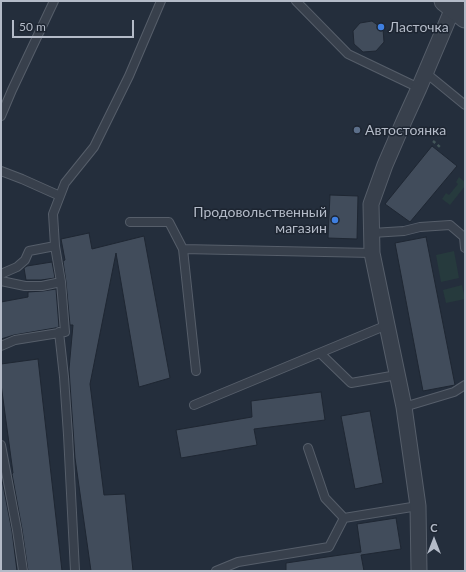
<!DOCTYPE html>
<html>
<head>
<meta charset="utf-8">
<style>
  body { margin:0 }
  #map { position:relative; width:466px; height:572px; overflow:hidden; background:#242e3c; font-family:Lato,sans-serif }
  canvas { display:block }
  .frame { position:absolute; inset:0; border:2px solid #b4bbc8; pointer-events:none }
  .north { position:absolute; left:414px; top:520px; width:40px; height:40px; -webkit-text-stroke:3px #1d2531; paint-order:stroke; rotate:0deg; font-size:11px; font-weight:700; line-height:16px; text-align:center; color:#b4bbc8 }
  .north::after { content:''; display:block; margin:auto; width:14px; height:18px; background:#b4bbc8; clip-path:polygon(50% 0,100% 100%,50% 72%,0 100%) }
  .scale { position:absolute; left:12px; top:20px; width:122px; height:18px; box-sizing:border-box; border:2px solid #b4bbc8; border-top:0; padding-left:5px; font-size:12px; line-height:14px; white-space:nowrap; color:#b4bbc8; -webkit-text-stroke:3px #1d2531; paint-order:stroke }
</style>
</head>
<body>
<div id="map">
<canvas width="466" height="572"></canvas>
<div class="frame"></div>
<div class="north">С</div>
<div class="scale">50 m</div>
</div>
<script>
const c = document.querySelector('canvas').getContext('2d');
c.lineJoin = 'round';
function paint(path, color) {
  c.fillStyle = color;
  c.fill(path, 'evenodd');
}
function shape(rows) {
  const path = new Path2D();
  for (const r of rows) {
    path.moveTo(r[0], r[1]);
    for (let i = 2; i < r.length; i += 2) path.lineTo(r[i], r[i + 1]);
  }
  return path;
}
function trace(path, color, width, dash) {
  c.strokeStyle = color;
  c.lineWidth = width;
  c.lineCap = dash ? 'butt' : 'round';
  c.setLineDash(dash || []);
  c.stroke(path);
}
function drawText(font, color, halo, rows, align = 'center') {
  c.font = font + ' Lato,sans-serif';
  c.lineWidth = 3;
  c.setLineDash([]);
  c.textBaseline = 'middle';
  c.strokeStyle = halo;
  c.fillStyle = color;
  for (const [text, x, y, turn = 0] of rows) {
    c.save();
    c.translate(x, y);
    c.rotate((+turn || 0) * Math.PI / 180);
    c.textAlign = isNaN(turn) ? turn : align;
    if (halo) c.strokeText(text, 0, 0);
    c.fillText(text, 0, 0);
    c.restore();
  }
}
paint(shape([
  [459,177,465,182,465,186,450,205,442,199,446,193,449,195,458,184,456,182],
  [454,251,459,278,441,282,436,255],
  [462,285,465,299,446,303,443,290]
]), '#263a3d');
const building = shape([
  [372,21,383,29,384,42,376,51,363,52,354,44,353,31,360,23,372,21],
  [432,146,457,166,410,222,385,204,432,146],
  [330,195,358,196,357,239,328,238,330,195],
  [89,233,92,249,144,236,170,378,139,387,116,253,90,384,104,495,125,494,133,571,91,571,75,458,69,369,73,325,70,325,66,282,63,261,65,260,61,239,89,233],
  [426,237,455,385,423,391,395,243,426,237],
  [52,262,55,278,41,280,26,280,24,268,27,266,52,262],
  [56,289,59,327,55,328,14,335,1,339,1,302,28,297,28,292,43,291,56,289],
  [38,359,62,571,28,571,22,529,12,474,13,473,1,384,1,364,38,359],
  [321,392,325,420,254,429,257,445,181,458,176,430,252,417,251,401,321,392],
  [370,411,383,483,355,489,341,416,370,411],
  [1,475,12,531,17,571,1,571,1,475],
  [396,518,401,549,361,555,364,571,286,571,286,563,361,552,357,524,396,518]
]);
paint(building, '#414c5b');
trace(building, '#1f2733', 1);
const service = shape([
  [296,1,348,54,419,88],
  [426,73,465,105],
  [1,116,12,90,54,1],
  [1,171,22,179,60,196],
  [130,222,169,222,183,249],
  [372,233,404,231,420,227,450,225,464,237,465,248],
  [55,246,53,214,65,183,94,147,129,76,161,1],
  [1,274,17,267,25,260,29,251,55,246,61,282,65,332,15,340,1,346],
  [1,281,25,286,42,286,61,282],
  [59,332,64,377,68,435,75,571],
  [320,353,351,383,397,375],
  [196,371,183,249,372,253],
  [194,405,387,325],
  [404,407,454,392,465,385],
  [1,445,17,530,23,571],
  [308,448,325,498,344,518],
  [216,571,238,562,329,547,344,518,418,506]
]);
const minor = shape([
  [419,571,418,506,404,407,372,253,371,204,385,165,404,121,419,88,453,8,457,1]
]);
const tertiary = shape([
  [444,1,465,18]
]);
trace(service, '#565e6a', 10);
trace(minor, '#565e6a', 17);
trace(tertiary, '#565e6a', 21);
trace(shape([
  [433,141,440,147]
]), '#44575a', 2.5, [3, 3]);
trace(service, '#38404c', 8);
trace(minor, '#38404c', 15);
trace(tertiary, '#38404c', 19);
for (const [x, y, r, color] of [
  [381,27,4,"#3f7fe0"],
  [357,130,4,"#5c6f8a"],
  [335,220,4,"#3f7fe0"]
]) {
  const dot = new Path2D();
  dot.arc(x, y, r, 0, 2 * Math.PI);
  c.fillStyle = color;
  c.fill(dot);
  trace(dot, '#1d2531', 1.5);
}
drawText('14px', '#b4bbc8', '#1d2531', [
  ["Ласточка",389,27],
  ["Автостоянка",365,130],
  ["Продовольственный",327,212,"right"],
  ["магазин",327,228,"right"]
], 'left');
</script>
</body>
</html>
